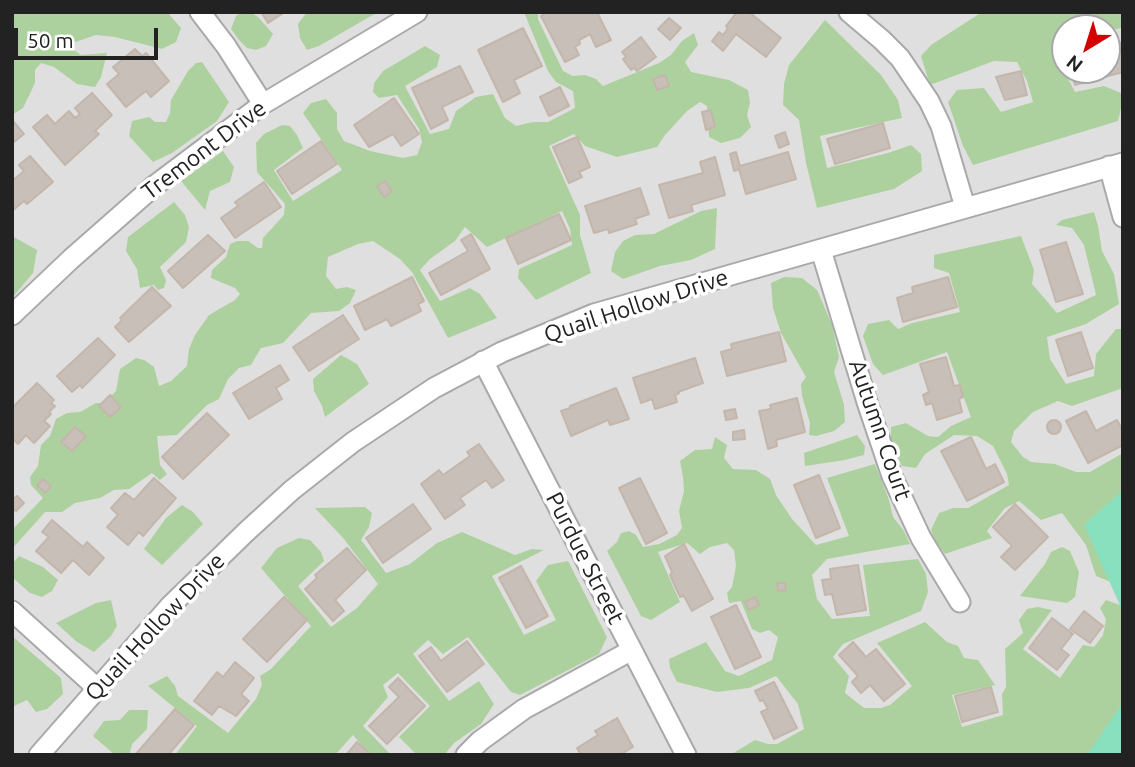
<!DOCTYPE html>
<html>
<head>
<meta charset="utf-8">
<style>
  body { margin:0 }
  #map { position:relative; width:1135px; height:767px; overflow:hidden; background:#f2efe9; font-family:Ubuntu,sans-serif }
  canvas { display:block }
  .frame { position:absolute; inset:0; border:14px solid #222; pointer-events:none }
  .north { position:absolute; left:1051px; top:14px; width:70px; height:70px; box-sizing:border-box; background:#fff; border:2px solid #a7a7a7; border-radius:50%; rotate:218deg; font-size:19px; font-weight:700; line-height:28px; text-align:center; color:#222 }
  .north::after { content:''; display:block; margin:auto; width:24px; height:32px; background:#d40000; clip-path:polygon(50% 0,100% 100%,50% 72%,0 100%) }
  .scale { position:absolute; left:14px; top:28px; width:144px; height:32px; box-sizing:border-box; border:4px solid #222; border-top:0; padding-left:9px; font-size:21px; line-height:24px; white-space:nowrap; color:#222; -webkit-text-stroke:5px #fff; paint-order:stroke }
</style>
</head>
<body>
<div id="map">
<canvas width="1135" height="767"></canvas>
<div class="frame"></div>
<div class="north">N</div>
<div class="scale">50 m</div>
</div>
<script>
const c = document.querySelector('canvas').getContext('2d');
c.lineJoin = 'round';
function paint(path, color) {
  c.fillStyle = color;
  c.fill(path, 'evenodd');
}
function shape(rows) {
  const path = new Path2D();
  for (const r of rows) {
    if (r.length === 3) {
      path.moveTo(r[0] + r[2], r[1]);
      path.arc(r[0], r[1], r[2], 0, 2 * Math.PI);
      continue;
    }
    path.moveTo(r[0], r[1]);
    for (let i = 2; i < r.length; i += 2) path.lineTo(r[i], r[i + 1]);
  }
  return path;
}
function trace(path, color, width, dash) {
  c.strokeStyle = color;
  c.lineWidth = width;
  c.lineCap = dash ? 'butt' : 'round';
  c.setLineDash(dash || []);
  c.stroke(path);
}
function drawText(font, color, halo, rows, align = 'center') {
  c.font = font + ' Ubuntu,sans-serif';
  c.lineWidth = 7;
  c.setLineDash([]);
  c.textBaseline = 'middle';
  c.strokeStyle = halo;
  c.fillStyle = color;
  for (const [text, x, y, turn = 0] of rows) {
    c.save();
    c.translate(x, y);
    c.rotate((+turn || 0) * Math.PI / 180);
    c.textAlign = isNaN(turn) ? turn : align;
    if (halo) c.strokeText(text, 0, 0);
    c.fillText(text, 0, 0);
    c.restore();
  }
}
paint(shape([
  [12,12,1123,12,1123,755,12,755],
  [1065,28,1107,28,1107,70,1065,70]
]), '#e0dfdf');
paint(shape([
  [15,12,167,12,181,28,176,42,162,49,115,37,96,35,67,45,81,55,107,53,101,77,95,87,77,84,54,67,41,63,35,70,35,83,23,108,12,115,12,17],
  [242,12,250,12,258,17,273,34,266,46,256,50,247,48,239,40,231,29,236,16],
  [307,12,378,12,319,46,307,50,300,38,298,24],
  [524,12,538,12,538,19,563,71,573,76,585,75,596,79,603,86,659,63,671,55,682,41,694,33,698,45,685,62,691,72,729,80,748,90,750,103,747,115,751,127,740,138,721,143,709,137,707,106,700,102,687,111,665,135,657,147,617,157,585,146,574,134,549,146,580,215,580,235,591,273,536,300,518,278,519,269,572,245,570,229,562,211,487,247,465,227,455,241,430,259,420,270,440,301,470,288,480,294,497,318,448,338,412,272,400,259,373,241,358,244,328,257,326,276,336,289,347,287,356,290,350,303,339,311,311,313,283,343,261,348,251,365,239,368,228,379,219,399,207,405,177,435,157,436,160,465,167,474,160,480,152,473,129,489,114,490,100,498,75,503,62,512,45,512,12,549,12,530,43,498,31,485,30,477,38,466,41,445,50,436,56,419,67,413,80,412,96,403,104,403,116,391,120,369,136,358,144,360,154,367,159,386,171,381,187,366,189,349,195,335,209,315,235,300,240,294,235,288,211,278,212,270,226,257,230,244,237,241,248,241,258,248,262,248,263,238,284,215,285,204,257,172,256,143,264,134,282,125,290,126,297,135,303,148,274,170,293,201,342,170,303,113,311,103,326,99,337,113,337,129,344,141,370,151,403,158,417,155,422,142,419,129,397,95,379,98,373,92,374,83,383,71,425,46,440,55,437,67,405,86,430,134,449,129,456,111,476,97,493,94,505,118,516,126,533,122,548,122,575,108,573,91,556,82,548,71],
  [982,12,1123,12,1122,28,1107,31,1107,28,1065,28,1065,55,1062,67,1075,92,1104,86,1121,93,1122,104,1118,121,973,165,963,146,948,102,957,90,984,88,1001,112,1033,102,1027,81,1017,62,994,61,930,85,921,56,931,45],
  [825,20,881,75,898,100,902,118,820,136,827,168,888,153,911,145,921,154,922,171,894,189,817,208,806,163,799,120,783,105,784,84,789,65],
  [202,62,229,102,217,121,172,153,153,162,129,136,132,121,149,117,155,122,166,122,170,113,171,100,188,71,196,63],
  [223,151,234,167,230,182,210,191,205,210,181,181],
  [174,202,185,215,189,227,186,242,160,267,166,280,164,288,158,290,154,285,140,288,137,269,126,251,128,237],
  [717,208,715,249,691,260,660,266,623,279,611,271,615,252,623,241,635,235,654,234,701,211],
  [1094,212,1098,226,1102,251,1114,274,1119,304,1086,324,1047,337,1050,359,1066,384,1094,376,1096,354,1116,329,1123,329,1123,388,1072,406,1058,401,1033,412,1014,431,1011,442,1023,457,1031,462,1055,464,1076,472,1090,472,1123,453,1123,587,1096,576,1086,545,1062,513,1041,520,1019,501,1005,508,987,531,992,538,945,554,935,540,931,530,939,513,953,508,968,508,1009,485,1007,474,993,446,977,436,954,435,925,454,916,468,902,466,891,444,891,427,906,423,928,436,938,437,951,426,971,417,947,352,883,375,873,364,863,336,868,324,889,320,898,329,912,323,960,312,949,273,934,268,934,255,1021,236,1034,270,1032,284,1057,313,1096,295,1084,245,1072,228,1056,225,1062,220],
  [12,236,37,250,33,273,12,298],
  [784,277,802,278,817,290,832,325,839,357,834,372,844,405,845,422,834,431,816,436,809,435,810,423,802,396,801,384,806,377,781,333,773,308,771,283],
  [341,355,357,364,369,384,325,417,322,406,314,391,313,379],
  [857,435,865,446,864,455,845,460,805,466,804,453],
  [715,437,727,445,724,458,733,469,756,470,770,479,776,495,792,519,816,545,849,536,827,478,875,464,889,500,893,517,904,531,910,544,827,559,812,575,817,599,832,619,870,616,863,565,918,559,926,574,928,592,921,611,843,644,833,657,849,676,845,693,864,708,881,708,890,705,912,686,877,643,925,622,947,642,958,646,964,658,978,660,995,685,952,695,962,727,1003,715,1002,694,1006,687,1005,649,1023,633,1019,620,1027,609,1038,607,1052,610,1023,649,1060,678,1083,645,1094,647,1103,635,1106,619,1100,608,1106,600,1123,606,1123,755,730,755,755,740,768,744,777,744,804,729,798,704,776,676,749,688,717,692,677,682,670,668,669,659,706,642,725,671,739,676,772,660,778,637,769,630,760,633,752,629,741,601,729,603,727,593,732,587,736,566,734,550,727,543,710,547,700,554,687,543,658,552,680,602,651,620,641,616,607,551,617,542,621,533,629,531,636,535,643,547,659,544,677,535,682,528,679,511,684,491,683,477,680,461,695,450,712,449],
  [182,505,193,512,203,524,162,565,144,549,166,518],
  [365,507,372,513,369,527,361,540,386,573,410,564,437,543,462,532,515,555,532,549,544,550,492,576,524,635,556,620,536,581,548,565,568,561,607,637,599,654,520,695,511,692,468,637,443,654,428,640,413,654,449,701,479,681,494,704,481,724,454,743,444,755,417,755,399,737,430,706,398,673,383,685,388,697,363,726,391,755,370,755,353,735,335,755,175,755,197,726,148,686,167,676,175,686,178,696,228,733,256,699,262,685,260,676,271,669,311,626,261,568,277,548,299,538,310,540,321,552,324,561,298,586,331,627,357,608,378,584,344,539,315,508],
  [1062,547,1070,551,1079,572,1075,597,1067,603,1020,596,1045,564,1051,552],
  [19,556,43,567,58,580,52,591,42,597,30,593,12,577,12,564],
  [111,600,117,626,111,636,94,652,77,642,56,623,96,603],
  [12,636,61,678,63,694,47,709,36,712,27,700,12,707],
  [129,710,148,710,147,729,132,744,130,753,132,755,115,755,93,736,104,721,120,720]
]), '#add19e');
paint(shape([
  [1123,490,1123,612,1084,525],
  [1123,702,1123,755,1087,755]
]), '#88e0be');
const building = shape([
  [261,12,285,12,268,23,261,12],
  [548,12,597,12,611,40,596,47,590,34,579,40,580,44,575,47,579,55,565,62,541,16,548,12],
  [737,12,749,12,781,38,766,57,736,34,723,51,712,41,719,32,723,35,728,28,726,26,737,12],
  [669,18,681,28,670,40,658,29,669,18],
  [523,28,542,66,514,80,520,93,503,102,478,50,523,28],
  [641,37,656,57,637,71,634,68,631,70,623,59,626,57,622,52,641,37],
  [1123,42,1123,72,1075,85,1070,70,1107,70,1107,46,1123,42],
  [135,49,142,56,146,53,169,81,151,97,146,91,126,107,107,84,119,74,113,67,135,49],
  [460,66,473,92,442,107,448,120,431,129,412,88,460,66],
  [1021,71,1027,95,1005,100,996,77,1021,71],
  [665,75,669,86,657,90,653,79,665,75],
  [560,87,569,106,549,116,540,97,560,87],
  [92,93,112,115,95,131,99,134,65,165,33,127,47,115,55,124,69,111,75,118,80,114,75,108,92,93],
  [394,98,419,134,401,146,393,134,369,147,354,125,394,98],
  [711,110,715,127,706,130,702,112,711,110],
  [13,121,24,134,14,142,12,139,13,121],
  [883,123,890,148,835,164,827,139,883,123],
  [785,132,789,144,779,148,775,136,785,132],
  [577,137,590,167,579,172,582,177,569,183,553,147,577,137],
  [321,141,337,164,292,194,277,171,321,141],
  [736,152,740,166,788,152,796,179,746,194,739,169,734,171,730,154,736,152],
  [30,156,53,182,27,204,24,201,12,211,12,181,24,171,19,165,30,156],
  [715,157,725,195,691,205,693,211,669,218,659,185,703,173,700,162,715,157],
  [385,181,392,191,384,197,377,186,385,181],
  [264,182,281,207,235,238,221,218,238,206,235,202,264,182],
  [640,188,649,214,635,219,637,224,609,233,608,229,594,233,585,206,640,188],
  [559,214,571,240,518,264,506,238,559,214],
  [471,234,490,269,441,295,429,273,468,251,461,240,471,234],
  [208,235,225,251,183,288,168,271,208,235],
  [1066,242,1083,294,1056,302,1040,250,1066,242],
  [412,277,424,301,418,304,421,311,391,326,387,319,365,330,354,306,412,277],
  [948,277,957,307,903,322,897,298,913,293,912,287,948,277],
  [152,287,171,306,129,342,115,327,122,320,120,318,152,287],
  [343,315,359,339,309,371,293,347,343,315],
  [779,332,786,361,727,376,721,352,732,349,731,344,779,332],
  [1081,332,1093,368,1068,376,1056,340,1081,332],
  [98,338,115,355,82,388,80,385,72,392,57,376,98,338],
  [946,357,954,386,960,385,963,397,959,399,962,412,937,420,932,403,926,405,923,395,929,392,920,364,946,357],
  [695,358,703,383,678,392,679,393,675,395,677,402,655,409,652,399,641,403,633,378,695,358],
  [280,365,289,380,276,388,282,399,249,419,233,393,280,365],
  [37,383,54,400,51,403,55,406,49,412,51,414,44,421,50,426,34,443,26,435,18,444,12,438,12,408,37,383],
  [616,388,629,419,610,425,608,420,571,436,561,411,570,408,570,406,616,388],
  [110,395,121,407,110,417,99,406,110,395],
  [797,398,805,432,776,440,777,446,768,449,759,411,771,409,770,405,797,398],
  [735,409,737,418,726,420,724,411,735,409],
  [1086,411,1096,431,1117,420,1123,431,1123,445,1088,463,1066,421,1086,411],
  [207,413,229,435,183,479,162,457,207,413],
  [1054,427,7],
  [75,427,86,436,72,451,61,442,75,427],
  [744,430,745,439,733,440,733,432,744,430],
  [971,437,986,469,995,464,1004,482,967,501,941,451,971,437],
  [479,444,504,480,492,488,486,480,460,498,465,505,445,519,421,484,439,470,443,475,470,456,467,452,479,444],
  [819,475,840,528,816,538,794,485,819,475],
  [154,478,176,498,143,536,139,532,128,545,107,527,118,515,111,508,125,493,134,500,154,478],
  [640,478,667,533,646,544,619,488,640,478],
  [43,479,51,486,45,493,37,485,43,479],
  [17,496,24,503,16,511,12,507,12,500,17,496],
  [413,504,431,529,383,563,366,538,413,504],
  [1015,504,1048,537,1015,570,1001,557,1012,546,993,527,1015,504],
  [52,520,83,547,87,542,104,558,89,575,73,560,61,573,36,551,49,537,42,532,52,520],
  [684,544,713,599,692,611,684,596,680,597,670,575,672,572,665,556,684,544],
  [347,548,366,570,335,600,344,611,333,621,305,589,317,578,315,575,347,548],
  [858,565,866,610,837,615,832,594,825,595,822,580,831,579,830,569,858,565],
  [521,566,548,616,526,628,499,578,521,566],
  [777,583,785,583,786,590,778,591,777,583],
  [284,597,307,620,267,662,243,639,284,597],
  [755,597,759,605,749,610,745,602,755,597],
  [736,605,761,657,735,669,711,617,736,605],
  [1084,611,1103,626,1090,643,1070,629,1084,611],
  [1052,618,1073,634,1061,649,1069,655,1057,670,1029,648,1052,618],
  [467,641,484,664,447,692,419,656,431,647,441,661,467,641],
  [853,642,866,657,876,649,905,684,884,701,870,685,861,693,852,682,858,676,839,655,853,642],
  [235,662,254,678,241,694,249,701,236,716,219,706,212,715,194,701,217,672,223,677,235,662],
  [398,678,425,706,387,744,369,726,399,697,389,687,398,678],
  [774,682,797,728,774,739,761,712,768,709,763,700,760,701,755,691,774,682],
  [991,687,998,712,962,722,955,696,991,687],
  [175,709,194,725,168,755,135,755,175,709],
  [617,718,633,747,620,755,581,755,577,748,598,735,595,731,617,718],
  [357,742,371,755,346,755,357,742]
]);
paint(building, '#c7bfb8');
trace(building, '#c4b6ab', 2);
const minor = shape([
  [200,12,226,46,263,104],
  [849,12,882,40,900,58,929,101,941,126,965,207],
  [1109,166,1123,217],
  [821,250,867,402,892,476,921,538,960,602],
  [12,315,71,259,154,186,263,104,417,12],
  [483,361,686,755],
  [12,611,97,688],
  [39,755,170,606,246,532,292,490,353,442,434,388,502,352,594,314,1123,163],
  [466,755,480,741,524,709,632,650]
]);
trace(minor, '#a9a9a9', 23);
trace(minor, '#fff', 19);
drawText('23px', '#222', '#fff', [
  ["Tremont Drive",204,150,-37],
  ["Quail Hollow Drive",636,306,-18],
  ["Autumn Court",880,430,71],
  ["Purdue Street",585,558,63],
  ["Quail Hollow Drive",155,627,-47]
]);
</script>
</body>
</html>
